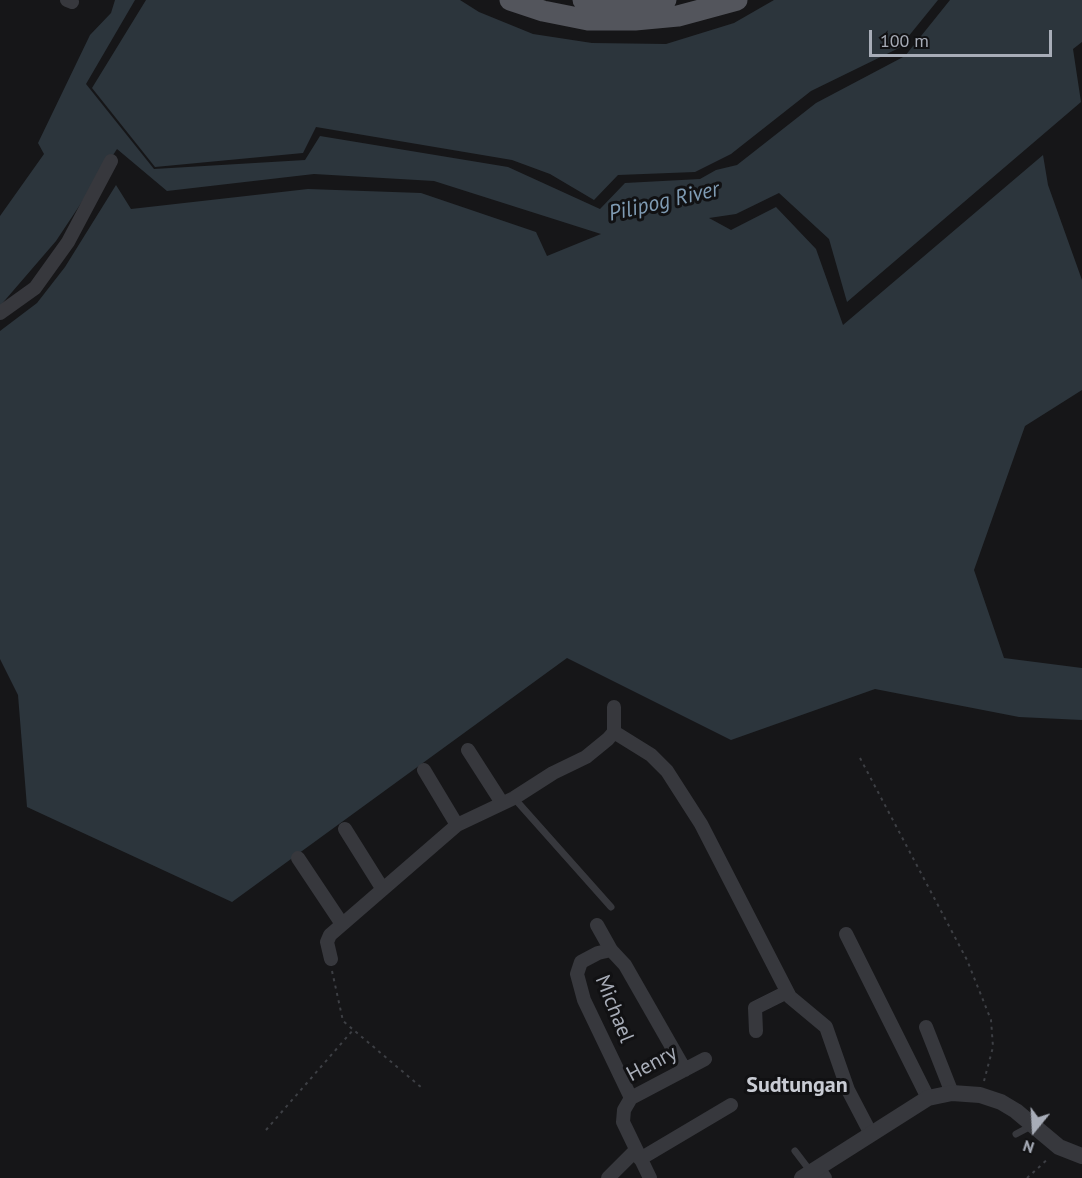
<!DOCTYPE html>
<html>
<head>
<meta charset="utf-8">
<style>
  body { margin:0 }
  #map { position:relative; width:1082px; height:1178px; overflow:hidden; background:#161618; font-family:"PT Sans",sans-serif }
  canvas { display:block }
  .north { position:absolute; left:1004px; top:1100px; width:60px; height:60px; -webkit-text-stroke:4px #111113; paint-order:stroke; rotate:198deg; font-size:16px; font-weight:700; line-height:24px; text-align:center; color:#a8adb8 }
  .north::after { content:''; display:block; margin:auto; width:21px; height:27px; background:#a8adb8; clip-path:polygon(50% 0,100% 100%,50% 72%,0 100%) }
  .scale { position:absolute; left:869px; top:30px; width:183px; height:27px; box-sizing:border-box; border:3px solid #a8adb8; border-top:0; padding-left:8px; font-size:18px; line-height:21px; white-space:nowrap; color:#a8adb8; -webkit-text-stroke:4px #111113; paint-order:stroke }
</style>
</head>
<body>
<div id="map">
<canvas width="1082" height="1178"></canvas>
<div class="north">N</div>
<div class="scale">100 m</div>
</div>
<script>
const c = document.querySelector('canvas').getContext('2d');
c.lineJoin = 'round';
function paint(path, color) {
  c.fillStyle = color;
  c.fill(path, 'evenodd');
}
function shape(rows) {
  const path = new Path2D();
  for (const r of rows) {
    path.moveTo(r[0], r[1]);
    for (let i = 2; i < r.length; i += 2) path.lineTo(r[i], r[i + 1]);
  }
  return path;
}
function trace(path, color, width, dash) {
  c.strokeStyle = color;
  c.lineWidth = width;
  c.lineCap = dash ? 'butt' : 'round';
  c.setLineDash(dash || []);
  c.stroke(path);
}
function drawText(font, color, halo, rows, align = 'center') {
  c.font = font + ' "PT Sans",sans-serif';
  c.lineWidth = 6;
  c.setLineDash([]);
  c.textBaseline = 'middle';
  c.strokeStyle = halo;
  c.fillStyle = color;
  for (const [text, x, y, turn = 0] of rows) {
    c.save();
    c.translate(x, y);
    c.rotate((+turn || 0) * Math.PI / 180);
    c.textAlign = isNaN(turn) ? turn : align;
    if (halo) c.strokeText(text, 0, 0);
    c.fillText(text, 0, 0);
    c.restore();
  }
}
paint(shape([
  [115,0,135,0,86,84,154,169,305,160,320,136,508,167,600,209,625,183,700,179,716,170,737,165,816,103,905,56,950,0,1082,0,1082,42,1073,49,1081,102,847,302,829,239,779,193,736,214,709,218,731,230,776,207,816,249,843,325,1043,155,1048,185,1082,280,1082,390,1025,426,974,570,1004,658,1082,668,1082,720,1019,717,875,689,731,740,567,658,232,902,27,807,18,695,0,659,0,331,37,303,65,267,116,185,131,209,308,189,421,193,536,232,547,256,601,234,434,181,314,174,167,191,117,149,56,241,0,306,0,216,44,154,38,143,90,35,111,13],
  [146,0,460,0,479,12,533,34,592,43,666,44,734,23,774,0,938,0,899,48,811,91,731,154,695,172,618,175,594,200,550,174,512,160,316,127,303,153,155,167,92,88]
]), '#2c353c');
trace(shape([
  [860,758,967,960,991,1020,993,1047,984,1081],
  [332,971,343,1021,422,1088],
  [266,1130,353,1030],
  [1027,1178,1049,1158]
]), '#3d3f44', 2, [3, 4.5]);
trace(shape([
  [514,798,611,907],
  [1016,1134,1033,1125],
  [795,1151,811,1172]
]), '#37383d', 7);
trace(shape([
  [67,0,72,2],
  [0,313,35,288,68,242,111,161],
  [614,732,651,755,667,771,701,824,790,997,826,1027,848,1090,871,1134],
  [468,750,502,803],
  [424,770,457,825],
  [345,829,382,888],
  [298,858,342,924],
  [597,925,611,950],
  [846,934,928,1098],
  [331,959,327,942,330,935,457,825,514,798,553,773,586,757,608,739,614,732,614,707],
  [926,1027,952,1093],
  [756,1031,755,1008,787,992],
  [631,1098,584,1000,577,974,581,962,598,953,611,950,625,965,685,1070],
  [640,1159,731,1105],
  [818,1168,825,1178],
  [608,1178,636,1150],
  [650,1178,623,1122,624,1110,631,1098,705,1059]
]), '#37383d', 14);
trace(shape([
  [802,1178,928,1098,952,1093,980,1095,1001,1102,1016,1111,1059,1147,1082,1156]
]), '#37383d', 16);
trace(shape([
  [510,0,543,11,588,20,635,20,678,16,737,0],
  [583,0,638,3,666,0]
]), '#53555c', 21);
drawText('21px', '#a8adb8', '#111113', [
  ["Michael",614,1009,68],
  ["Henry",652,1064,-28]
]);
drawText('italic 22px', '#7f9bb3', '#111113', [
  ["Pilipog River",664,202,-13]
]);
drawText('bold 22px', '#c9ccd4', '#111113', [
  ["Sudtungan",797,1086]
]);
</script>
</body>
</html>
